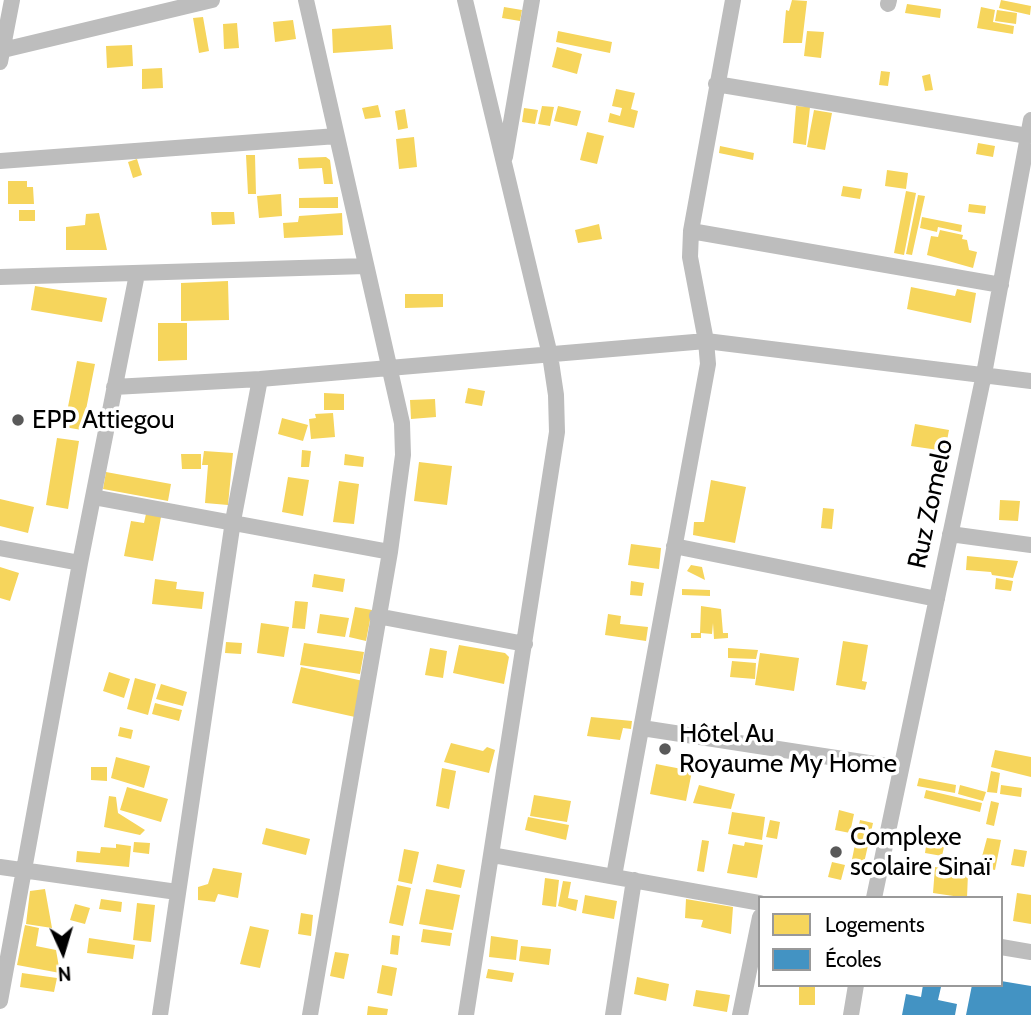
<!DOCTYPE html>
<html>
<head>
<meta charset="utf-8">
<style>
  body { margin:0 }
  #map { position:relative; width:1031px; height:1015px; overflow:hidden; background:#fff; font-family:Cabin,sans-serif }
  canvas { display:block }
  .legend { position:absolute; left:758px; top:896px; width:245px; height:91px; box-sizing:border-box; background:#fff; border:2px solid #999; margin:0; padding:9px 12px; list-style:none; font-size:21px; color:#000 }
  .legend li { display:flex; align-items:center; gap:14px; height:35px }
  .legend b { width:35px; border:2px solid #999 }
  .north { position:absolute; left:28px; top:917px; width:70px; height:70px; -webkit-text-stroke:5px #fff; paint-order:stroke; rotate:176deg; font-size:19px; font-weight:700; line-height:28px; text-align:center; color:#000 }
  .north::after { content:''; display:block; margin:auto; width:24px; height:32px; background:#000; clip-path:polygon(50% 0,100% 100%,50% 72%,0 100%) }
</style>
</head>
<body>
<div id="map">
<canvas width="1031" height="1015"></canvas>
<ul class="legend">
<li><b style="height:19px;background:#f6d55c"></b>Logements</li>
<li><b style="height:19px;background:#4393c3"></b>Écoles</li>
</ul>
<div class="north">N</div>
</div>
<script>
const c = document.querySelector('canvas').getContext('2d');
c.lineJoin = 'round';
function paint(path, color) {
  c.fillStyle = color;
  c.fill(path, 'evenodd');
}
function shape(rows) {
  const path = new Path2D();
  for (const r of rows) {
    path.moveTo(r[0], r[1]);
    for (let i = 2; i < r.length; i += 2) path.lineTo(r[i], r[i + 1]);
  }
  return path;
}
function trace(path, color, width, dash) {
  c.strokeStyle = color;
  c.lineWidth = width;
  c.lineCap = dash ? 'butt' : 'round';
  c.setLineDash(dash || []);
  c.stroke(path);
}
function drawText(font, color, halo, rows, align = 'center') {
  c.font = font + ' Cabin,sans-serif';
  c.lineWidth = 7;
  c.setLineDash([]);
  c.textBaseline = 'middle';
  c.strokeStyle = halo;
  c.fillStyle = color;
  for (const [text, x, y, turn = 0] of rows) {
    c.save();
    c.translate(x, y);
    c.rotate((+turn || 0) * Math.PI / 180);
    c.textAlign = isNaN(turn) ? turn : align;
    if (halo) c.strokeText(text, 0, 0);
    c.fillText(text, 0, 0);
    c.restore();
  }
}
paint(shape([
  [792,0,807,1,802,43,783,43,786,10,789,11],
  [1001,0,1031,6,1030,15,999,8],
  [907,4,941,9,940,18,905,13],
  [504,7,522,10,520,21,502,18],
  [981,7,995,10,993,22,1014,26,1013,34,977,28],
  [997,10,1017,13,1016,24,995,21],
  [203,17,209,51,199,53,193,18],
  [293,20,296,39,275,42,273,22],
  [237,23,239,48,224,49,223,24],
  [391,25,393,49,333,53,332,29],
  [558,31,612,42,610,53,556,42],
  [807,31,824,32,821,58,804,56],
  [132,45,133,66,107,68,106,46],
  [557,47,582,54,577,74,552,67],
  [162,68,163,88,142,89,142,69],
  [881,71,890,72,888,86,879,85],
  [930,74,933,90,925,91,922,76],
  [616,89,635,93,631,109,638,111,634,128,608,122,610,113,620,116,622,108,612,106],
  [378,105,381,117,365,119,362,108],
  [542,106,554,107,550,126,538,124],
  [558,106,581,111,577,126,554,121],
  [796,106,810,107,806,145,793,143],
  [524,108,538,110,535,124,522,122],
  [405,109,408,128,398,130,395,111],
  [814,110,832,113,825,150,807,147],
  [587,132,604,136,597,164,580,160],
  [414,137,417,167,399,169,396,139],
  [978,143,995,146,993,157,976,154],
  [720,146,754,153,753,160,719,153],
  [246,155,255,155,256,194,248,194],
  [326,157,330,160,333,184,324,184,322,168,299,169,298,158],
  [137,159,142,175,133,178,128,162],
  [887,170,908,173,906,189,885,186],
  [8,181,27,181,27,187,33,187,34,204,8,204],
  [843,186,862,189,860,199,841,196],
  [906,191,916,193,904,255,894,253],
  [281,194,282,216,259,218,257,196],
  [918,195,925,196,912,255,906,254],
  [338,197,338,208,299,208,299,198],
  [969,204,986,206,985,214,968,212],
  [19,210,35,210,35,221,19,221],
  [211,212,234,212,235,224,212,225],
  [99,213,107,250,66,250,66,227,85,225,86,214],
  [342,213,343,235,284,238,283,223,298,222,299,216],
  [922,217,962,225,961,232,938,227,937,232,920,228],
  [599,224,602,239,578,243,575,230],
  [940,230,963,235,962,239,967,240,969,250,977,252,973,268,927,255,931,236,938,237],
  [228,281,229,320,181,321,181,283],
  [35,286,107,298,102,322,31,310],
  [911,287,955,296,957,289,976,293,971,323,907,309],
  [405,294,443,294,443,307,405,308],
  [158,323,187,323,187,360,158,361],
  [77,361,95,364,82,430,64,427],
  [468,388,485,391,482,406,465,403],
  [324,393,344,394,344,410,324,410],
  [435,399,436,417,411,419,410,400],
  [333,413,335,437,311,439,309,419,316,418,315,414],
  [282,418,308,425,303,441,278,434],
  [915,424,949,430,945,451,911,446],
  [57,438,79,441,68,509,46,505],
  [302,450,311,451,309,467,301,467],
  [204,451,233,453,228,505,205,503,208,465,202,465],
  [181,454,201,454,201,469,182,469],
  [345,454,364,457,363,467,344,465],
  [419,462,452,466,447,505,414,501],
  [106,472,171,484,168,501,103,489],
  [288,477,309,480,303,516,282,512],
  [711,480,746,487,735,543,693,535,694,522,704,522],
  [339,481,359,484,354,524,333,522],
  [0,499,34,507,28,533,0,526],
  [1000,500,1020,501,1018,521,999,520],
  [823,508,834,509,832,529,821,528],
  [146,514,161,517,153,561,124,556,131,521,144,523],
  [631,544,661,548,659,569,628,565],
  [967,556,1018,561,1013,578,992,575,991,572,966,570],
  [691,565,702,567,705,580,687,571],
  [0,567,19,573,10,601,0,598],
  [314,574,345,579,343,592,312,587],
  [996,578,1013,581,1011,591,995,589],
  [155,579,177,582,176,589,204,592,202,609,152,604],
  [631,581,644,583,642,596,630,595],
  [682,589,710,590,710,596,682,595],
  [295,601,308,602,305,629,292,628],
  [701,606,721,609,723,633,728,633,728,638,714,639,713,623,712,634,701,633,701,638,691,638,691,633,700,633],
  [355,607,372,610,366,641,349,637],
  [320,614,349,618,345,637,317,633],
  [608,614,621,616,620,624,648,627,646,641,605,635],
  [261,623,289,627,284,657,257,653],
  [843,641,868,645,862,681,867,682,865,690,836,685],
  [226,642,242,643,241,654,225,653],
  [304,643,364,652,360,674,300,665],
  [459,645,505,653,509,657,504,684,453,673],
  [430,648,447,651,443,678,425,675],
  [728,648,758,650,756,659,728,658],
  [760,653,799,658,794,691,755,685],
  [732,661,756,663,755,679,730,677],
  [301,667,363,681,355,717,292,703],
  [109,672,130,679,124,698,103,691],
  [135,678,156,684,148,715,127,709],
  [161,684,187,692,183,706,156,699],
  [155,703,182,710,179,721,152,714],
  [591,717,632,721,631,729,623,728,620,740,587,736],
  [120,727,133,730,131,739,118,736],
  [451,743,483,751,487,747,495,750,489,773,444,762],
  [995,750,1031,757,1031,777,991,767],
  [116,757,150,766,144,788,111,778],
  [656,764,692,771,686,801,650,794],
  [91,767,107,767,107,781,91,780],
  [442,768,456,771,449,809,436,806],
  [991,771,1000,773,997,793,987,792],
  [919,778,956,785,955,793,917,786],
  [699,785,735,794,731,809,693,803],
  [960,785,986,792,983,801,958,794],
  [1001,785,1022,788,1021,797,1000,794],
  [127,787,168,799,161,822,120,810],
  [926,790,982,803,980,812,924,798],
  [534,795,571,801,567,822,530,816],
  [109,796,116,797,118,813,145,830,140,835,104,827],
  [991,801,999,803,994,826,986,824],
  [839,810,854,814,850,833,835,830],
  [732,812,765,817,762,840,728,834],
  [528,817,569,825,566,840,525,830],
  [770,820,780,822,777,839,766,837],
  [860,820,873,823,862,872,850,869],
  [266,828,310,839,306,855,262,844],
  [987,838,1001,840,995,870,974,866,975,863,980,864],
  [702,840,709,841,704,872,697,871],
  [134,842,150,843,149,854,133,852],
  [745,842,763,845,757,878,727,873,733,844,744,846],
  [922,842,944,847,942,856,925,853,926,846],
  [116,844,131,846,129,867,76,862,77,851,100,853,101,847,116,848],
  [404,849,419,852,412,884,398,881],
  [1014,849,1027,851,1024,867,1011,865],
  [832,862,845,865,841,880,828,877],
  [910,863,932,868,930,877,909,872],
  [437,864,465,870,461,888,433,882],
  [935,867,968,873,967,898,933,893],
  [213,868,242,873,238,898,218,894,215,902,198,900,198,887,208,884],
  [545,878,559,880,556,907,542,905],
  [563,881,571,882,568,898,578,900,576,911,558,906],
  [397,885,411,888,403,926,389,923],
  [45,889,52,928,26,924,30,891],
  [426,889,460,895,453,930,419,924],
  [1017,893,1031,895,1031,924,1013,921],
  [585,895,617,901,614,919,582,913],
  [101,899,122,902,121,912,99,909],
  [686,899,733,907,731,934,701,927,703,920,685,918],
  [137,903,155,905,151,942,133,940],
  [75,904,90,908,85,924,70,920],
  [301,913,313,915,311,936,298,934],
  [25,925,39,928,36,946,56,950,60,973,17,965],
  [250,926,269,930,260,968,240,964],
  [423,929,452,933,450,946,421,942],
  [392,935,400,936,398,955,390,954],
  [491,936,518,940,516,960,489,957],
  [89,938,135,945,133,959,87,953],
  [521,946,551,949,549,965,519,961],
  [335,952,349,954,344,979,330,976],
  [382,965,397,968,392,996,377,993],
  [488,969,514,973,512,982,486,978],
  [22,973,57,978,54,992,20,987],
  [637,977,669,984,666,1001,634,994],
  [799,985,815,985,815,1005,799,1005],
  [696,990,730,995,727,1012,693,1006],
  [368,1006,388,1009,387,1015,367,1015]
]), '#f6d55c');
paint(shape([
  [1001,981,1031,986,1031,1015,966,1015,972,985,1001,985],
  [923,985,941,987,938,1000,957,1004,955,1015,902,1015,906,994,921,997]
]), '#4393c3');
trace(shape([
  [306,0,402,423,403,455,390,552,310,1015],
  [465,0,550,355,556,395,557,432,466,1015],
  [888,4,889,0],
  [3,50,212,0],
  [0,62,12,0],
  [716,84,1028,136],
  [505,157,532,0],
  [0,161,337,136],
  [691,231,1001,285],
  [0,277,366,266],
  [114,387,260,379,706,341,1031,381],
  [93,497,390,552],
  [950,534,1031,545],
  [674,546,937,599],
  [0,548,80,563],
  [377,616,525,644],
  [642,728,901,768],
  [492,855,760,903],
  [0,867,177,892],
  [614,876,708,364,706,341,690,257,691,231,733,0],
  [874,898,984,374,1031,120],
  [1001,947,1031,952],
  [0,1001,80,563,137,274],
  [160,1015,233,521,260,379],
  [613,1015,634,880],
  [740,1015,760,917],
  [851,1015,856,985]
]), '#bdbdbd', 16);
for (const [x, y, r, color] of [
  [18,420,7,"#595959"],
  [665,749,7,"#595959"],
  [836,852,7,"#595959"]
]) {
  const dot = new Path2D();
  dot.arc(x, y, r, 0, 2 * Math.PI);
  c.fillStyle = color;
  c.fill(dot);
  trace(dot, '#fff', 2.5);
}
drawText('26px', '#000', '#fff', [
  ["EPP Attiegou",32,420],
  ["Hôtel Au",679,734],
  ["Royaume My Home",679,764],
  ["Complexe",850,837],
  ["scolaire Sinaï",850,867]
], 'left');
drawText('26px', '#000', '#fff', [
  ["Ruz Zomelo",931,504,-78]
]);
</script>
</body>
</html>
